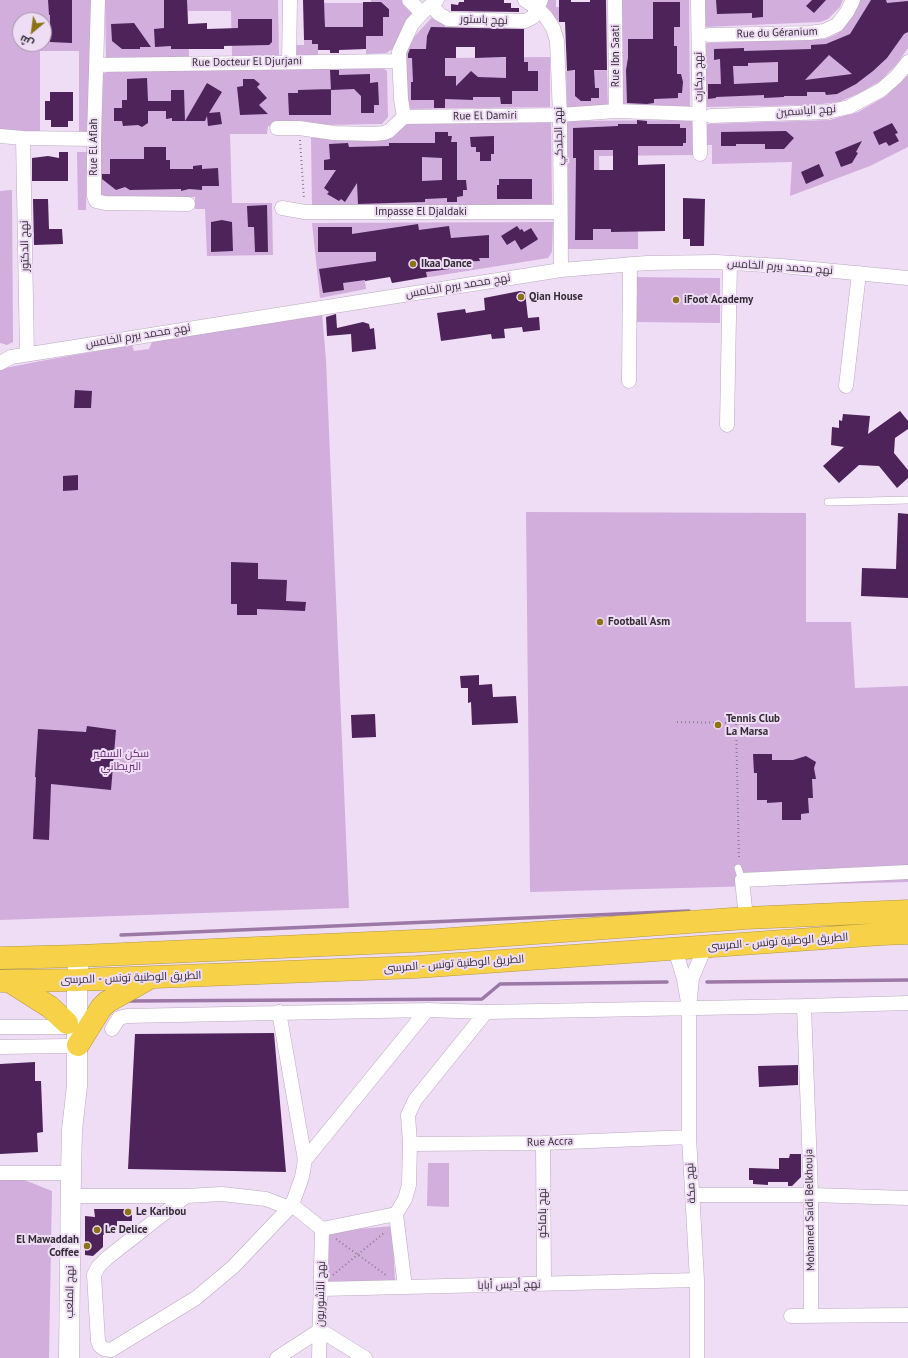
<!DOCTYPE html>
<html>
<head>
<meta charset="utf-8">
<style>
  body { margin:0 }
  #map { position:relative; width:908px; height:1358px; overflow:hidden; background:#efddf5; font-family:"PT Sans",Cairo,sans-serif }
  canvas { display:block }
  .north { position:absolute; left:12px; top:12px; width:40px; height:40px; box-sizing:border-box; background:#efddf5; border:1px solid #a496a8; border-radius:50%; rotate:209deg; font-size:11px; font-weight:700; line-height:16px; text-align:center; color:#332c35 }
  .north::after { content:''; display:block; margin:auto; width:14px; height:18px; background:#8a7215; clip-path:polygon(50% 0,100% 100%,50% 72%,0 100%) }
</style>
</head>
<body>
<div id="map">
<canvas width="908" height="1358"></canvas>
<div class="north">ش</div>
</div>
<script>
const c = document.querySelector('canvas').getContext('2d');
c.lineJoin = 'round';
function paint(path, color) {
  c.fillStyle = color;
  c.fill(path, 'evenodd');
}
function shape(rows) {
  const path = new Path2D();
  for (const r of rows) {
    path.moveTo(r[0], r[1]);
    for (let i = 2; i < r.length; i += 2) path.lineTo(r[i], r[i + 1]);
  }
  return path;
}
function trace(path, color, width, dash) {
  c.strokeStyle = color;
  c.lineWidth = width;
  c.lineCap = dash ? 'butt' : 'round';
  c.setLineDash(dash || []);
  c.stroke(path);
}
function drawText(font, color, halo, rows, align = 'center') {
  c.font = font + ' "PT Sans",Cairo,sans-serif';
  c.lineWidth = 4;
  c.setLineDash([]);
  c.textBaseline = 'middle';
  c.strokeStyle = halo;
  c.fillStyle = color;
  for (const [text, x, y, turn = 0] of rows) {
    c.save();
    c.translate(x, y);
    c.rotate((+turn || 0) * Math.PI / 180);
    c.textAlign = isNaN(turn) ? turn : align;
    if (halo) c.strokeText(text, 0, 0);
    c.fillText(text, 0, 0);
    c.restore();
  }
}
paint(shape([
  [0,0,91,0,88,135,79,135,79,51,40,51,40,135,0,135],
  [20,20,44,20,44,44,20,44],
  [105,0,278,0,279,56,232,56,231,11,188,11,189,57,106,59],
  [371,0,402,0,415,12,403,27,393,49,386,53,366,54,366,36,383,36,383,17,389,17,389,8,381,2,371,2],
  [547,0,556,0,556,7,559,7,559,22,544,5],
  [619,0,689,0,690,108,620,109],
  [703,0,843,0,840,7,828,19,820,22,704,27],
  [859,0,908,0,908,48,896,65,880,81,862,92,839,102,813,105,706,107,705,43,825,39,837,34,849,19],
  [324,3,363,3,363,27,325,27],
  [434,15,445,26,445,58,550,57,550,107,405,109,404,58,407,49,414,37],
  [304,40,312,40,312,44,318,44,318,56,295,56,295,45,304,45],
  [380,66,387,71,388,117,382,124,268,126,267,134,230,134,232,203,272,203,273,255,207,256,205,209,195,209,195,197,101,199,101,75,109,71],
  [607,70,608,109,567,109,566,71],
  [908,75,908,147,870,166,790,196,792,162,712,164,712,145,707,145,707,124,830,120,858,112,886,96],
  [692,120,693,155,599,156,600,205,638,205,638,249,567,249,565,121],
  [551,122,552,204,312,207,311,138,385,137,401,124],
  [77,152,87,152,86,210,78,210],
  [12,190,13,342,7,345,0,343,0,191],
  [553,222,552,252,548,258,392,283,390,275,365,281,366,289,320,298,312,223],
  [633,277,720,278,720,323,633,322],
  [322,313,326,360,349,908,0,920,0,369,46,360,132,345,134,351,149,349,152,342],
  [526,512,806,513,806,622,851,622,855,688,908,686,908,882,530,892],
  [428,1163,449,1163,449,1207,427,1206],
  [0,1179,22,1179,52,1191,49,1358,0,1358],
  [392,1226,395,1281,327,1281,326,1232]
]), '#d2aedd');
trace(shape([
  [121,935,689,911],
  [707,982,908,980],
  [128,1001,482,999,500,984,667,982]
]), '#9b78a6', 3.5);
paint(shape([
  [48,0,72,0,72,43,50,42,50,15,49,15],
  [164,0,187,0,188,24,207,23,207,29,238,28,238,19,272,19,272,42,269,45,224,46,224,49,171,49,171,46,155,47,154,29,164,28],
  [303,0,324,0,325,27,363,27,363,2,381,2,389,9,389,17,383,17,383,36,366,36,366,49,339,50,339,53,330,53,330,50,318,50,318,44,312,44,312,40,304,40],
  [464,0,504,0,504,3,511,3,511,8,519,8,519,12,451,11,451,4,458,5,459,2,464,2],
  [559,0,571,0,571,2,590,2,590,0,606,0,607,70,594,70,595,88,599,88,599,98,591,98,591,101,581,101,575,96,575,70,567,71,565,22,559,22],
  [716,0,763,0,763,17,752,18,752,13,717,14],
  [812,0,826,0,814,13,806,6],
  [871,0,886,0,887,3,908,1,908,32,904,34,887,58,873,71,856,84,837,94,826,95,825,92,807,92,807,96,784,96,784,97,764,98,764,95,716,97,716,98,708,99,708,84,721,84,720,59,714,60,714,49,744,48,744,51,811,49,811,45,826,44,850,34],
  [829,55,852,74,805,80],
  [778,62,778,82,734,84,733,66,748,66,748,63],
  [653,2,680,2,680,27,674,27,674,46,677,46,677,74,681,74,683,82,682,93,678,93,678,98,654,99,654,103,647,104,627,103,626,70,628,58,628,39,653,39],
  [134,23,151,47,140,47,140,49,122,49,112,41,111,24],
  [431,27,524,29,524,62,528,62,528,71,538,71,538,91,512,91,512,104,501,104,500,97,473,97,473,100,445,99,445,108,434,108,434,100,411,100,411,82,413,82,412,58,408,58,408,54,410,49,426,49,427,36],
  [456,47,475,47,475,58,506,57,506,78,478,77,471,71,456,86,456,76,445,76,445,58,456,58],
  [330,70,339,70,339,75,370,74,370,83,378,82,379,105,374,105,374,113,361,113,361,96,354,89,331,90],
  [147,78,148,101,171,101,171,90,184,90,185,121,172,121,172,118,166,119,166,111,148,111,148,123,142,127,138,125,123,126,122,121,114,121,114,108,122,108,122,100,127,100,127,79],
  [243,79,254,79,260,84,257,87,267,98,259,105,268,114,240,115,237,87,243,86],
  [207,83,222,92,209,113,220,112,222,124,208,126,207,116,205,121,185,121],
  [331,89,331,115,289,115,288,93,298,93,298,90],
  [50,92,73,92,73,121,68,121,68,127,51,127,51,120,45,120,45,101,50,101],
  [637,120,647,121,647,124,680,124,680,128,686,128,686,143,683,143,683,146,638,146,638,165,665,164,665,231,611,232,611,229,593,229,593,240,575,240,576,158,573,158,573,128,618,126,618,124,637,124],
  [594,150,613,150,613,170,594,170],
  [892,123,898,133,895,134,899,141,889,146,886,142,879,145,873,132],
  [786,131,794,138,784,149,765,149,765,144,736,144,736,146,721,146,721,132],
  [435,132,448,132,448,136,452,136,451,142,457,142,457,180,466,180,467,190,463,190,463,196,457,197,457,202,447,202,447,198,425,199,425,202,358,204,357,183,345,202,341,199,339,201,327,194,329,192,324,188,336,170,324,170,324,160,330,159,329,144,348,143,349,147,389,146,389,143,435,143],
  [422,157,442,158,442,180,422,181],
  [494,136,494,154,491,154,491,161,480,161,480,152,476,152,476,147,471,147,470,137],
  [862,141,856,152,858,153,852,163,841,167,835,152],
  [144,147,166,147,166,160,170,160,170,169,193,169,193,166,202,165,202,169,218,168,219,186,202,186,202,190,189,189,181,191,181,189,130,190,125,187,116,190,102,179,102,174,110,174,110,159,144,159],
  [59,152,68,152,68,181,32,181,32,158,48,156,59,158],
  [819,164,824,176,806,184,801,172],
  [499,179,532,179,532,199,497,199,497,185,499,185],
  [683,198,705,199,704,246,690,246,690,239,683,239],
  [33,199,48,199,49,229,62,229,63,244,34,245],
  [267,205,268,252,255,252,254,227,248,227,247,206],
  [222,220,232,222,233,251,211,252,211,222],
  [418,224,419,230,449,226,451,238,489,235,489,258,479,258,480,261,454,262,454,265,448,266,449,269,426,272,427,277,392,283,390,277,365,281,365,280,343,283,344,290,323,293,319,269,376,261,376,252,318,252,318,227,352,227,352,234],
  [517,226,520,230,522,229,524,232,531,228,538,239,537,240,521,250,515,240,507,245,501,236],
  [520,291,525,292,528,318,539,317,540,330,523,332,522,327,504,329,505,338,492,339,491,334,441,341,437,313,465,309,466,313,485,310,484,298],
  [336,314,337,328,363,322,369,324,370,329,374,328,376,349,352,352,351,334,327,336,326,317],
  [75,390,92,391,91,408,74,408],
  [900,411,908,421,908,429,895,438,894,453,908,470,908,478,897,488,879,466,859,465,839,483,823,466,844,447,831,445,832,427,839,428,839,420,842,421,843,414,870,416,868,434],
  [78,475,78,490,63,491,63,476],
  [898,513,908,514,908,598,861,596,862,568,896,569],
  [231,562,258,563,258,579,287,580,286,601,306,602,305,611,257,609,257,615,237,615,237,604,231,604],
  [479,675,479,685,492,684,493,697,516,696,518,723,472,725,471,702,468,703,468,688,461,688,460,676],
  [375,714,376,737,352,738,351,715],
  [87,726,116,730,111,790,51,784,49,840,33,839,36,777,35,777,38,729,86,732],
  [753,754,772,754,772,760,793,760,806,756,816,762,814,768,816,779,812,779,813,798,808,798,809,813,801,814,801,820,782,820,782,802,767,803,767,800,757,800,757,773,754,773],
  [274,1033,286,1172,128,1169,135,1034],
  [35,1062,35,1081,41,1081,43,1132,37,1133,38,1152,0,1154,0,1064],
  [798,1065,798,1085,759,1087,758,1066],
  [790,1154,801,1154,801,1177,792,1186,788,1186,788,1182,768,1182,768,1185,753,1184,753,1180,749,1180,749,1168,779,1169,779,1158,789,1158],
  [94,1209,132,1209,132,1221,117,1221,117,1226,103,1235,103,1247,93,1256,85,1255,85,1216,95,1217]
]), '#4d2359');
const lane = shape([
  [828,502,908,500],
  [738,868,742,880]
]);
const street = shape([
  [98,0,94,139,94,196,96,201,105,203,188,204],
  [409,0,422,13],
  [525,0,538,9,546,17,553,28,557,41,560,115,561,270],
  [615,0,616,111],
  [698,0,700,154],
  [431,5,439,14,448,19,525,21,533,17,541,0],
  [709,35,809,33,824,31,837,25,847,12,853,0],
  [289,62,290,0],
  [96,65,399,61],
  [711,116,827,112,849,107,881,90,896,77,908,62],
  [404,117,401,99,399,52,412,24,422,13,437,0],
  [277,128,299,128,334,133,373,134,384,133,389,131,404,117,560,115,616,111,699,114],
  [0,136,23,138,94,139],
  [23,138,27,354],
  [282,208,305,212,560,212],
  [0,363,11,357,62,349,561,270,647,263,716,262,782,266,908,278],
  [629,381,630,264],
  [846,386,859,273],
  [727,425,730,263],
  [746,918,742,880,908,872],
  [675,949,684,979,689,1008,692,978,705,947],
  [804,1006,811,1195,811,1316],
  [689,1008,689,1137,697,1280,697,1358],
  [0,1027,67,1027],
  [112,1029,119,1018,127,1016,427,1010,486,1012,804,1006,908,1003],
  [0,1047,68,1046],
  [543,1143,544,1284],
  [410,1144,543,1143,689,1137],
  [305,1160,427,1010],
  [0,1173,71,1173],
  [692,1195,811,1195,908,1198],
  [71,1196,186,1196,222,1194,266,1199,289,1208],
  [186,1196,107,1258,98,1267,94,1275,98,1341,100,1346,104,1349,111,1350,196,1298,233,1267,292,1205,302,1177,305,1160,279,1012],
  [292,1205,322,1229,396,1214],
  [405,1287,396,1214,405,1199,409,1185,410,1144,408,1115,415,1100,486,1012],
  [321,1289,697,1280],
  [791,1316,908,1315],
  [277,1358,320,1330,365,1358],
  [319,1358,322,1229]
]);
const secondary = shape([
  [69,1358,71,1173,72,1130,77,1086,77,980,79,956]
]);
const highway = shape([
  [0,958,79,956,437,940,746,918,908,911],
  [0,981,77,980,416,967,882,934,908,933],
  [9,981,50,1007,67,1023],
  [78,1045,101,1008,107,1002,148,979]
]);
trace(lane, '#bba9c0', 8);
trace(street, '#bba9c0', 15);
trace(secondary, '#bba9c0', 21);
trace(highway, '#b29842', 23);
trace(shape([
  [300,140,304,199],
  [677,722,736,723,739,859],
  [336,1239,386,1275],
  [333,1275,385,1232]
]), '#8b7f8f', 2, [1, 3]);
trace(lane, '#fff', 7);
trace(street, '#fff', 14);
trace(secondary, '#fff', 20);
trace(highway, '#f7d249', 22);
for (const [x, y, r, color] of [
  [413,264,4,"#8a7215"],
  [521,297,4,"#8a7215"],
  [676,300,4,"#8a7215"],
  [600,622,4,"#8a7215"],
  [718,725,4,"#8a7215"],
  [128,1212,4,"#8a7215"],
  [97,1230,4,"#8a7215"],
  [87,1246,4,"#8a7215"]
]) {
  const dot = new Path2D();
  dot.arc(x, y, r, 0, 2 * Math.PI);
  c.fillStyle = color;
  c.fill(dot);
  trace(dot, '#efddf5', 1.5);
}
drawText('11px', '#332c35', '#efddf5', [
  ["نهج باستور",484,20,2],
  ["Rue du Géranium",777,33,-2],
  ["Rue Ibn Saati",616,56,-90],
  ["Rue Docteur El Djurjani",247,62,-1],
  ["نهج ديكارت",699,77,-91],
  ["نهج الياسمين",806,111,-4],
  ["Rue El Damiri",485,116,-1],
  ["نهج الجلدكي",559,136,-91],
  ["Rue El Aflah",94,147,-90],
  ["Impasse El Djaldaki",421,212],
  ["نهج الدكتور",25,246,-91],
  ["نهج محمد بيرم الخامس",780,267,4],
  ["نهج محمد بيرم الخامس",458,286,-9],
  ["نهج محمد بيرم الخامس",138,336,-9],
  ["الطريق الوطنية تونس - المرسى",778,942,-4],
  ["الطريق الوطنية تونس - المرسى",454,964,-4],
  ["الطريق الوطنية تونس - المرسى",131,978,-2],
  ["Rue Accra",550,1142,-2],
  ["نهج مكة",691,1183,-93],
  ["Mohamed Saidi Belkhouja",810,1210,-91],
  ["نهج باماكو",543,1213,-90],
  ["نهج أديس أبابا",509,1285,-1],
  ["نهج الملعب",70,1292,-89],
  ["نهج الآشوريون",321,1294,-89]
]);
drawText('bold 11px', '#332c35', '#efddf5', [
  ["Ikaa Dance",421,264],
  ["Qian House",529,297],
  ["iFoot Academy",684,300],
  ["Football Asm",608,622],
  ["Tennis Club",726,719],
  ["La Marsa",726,732],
  ["Le Karibou",136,1212],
  ["Le Delice",105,1230],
  ["El Mawaddah",79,1240,"right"],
  ["Coffee",79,1253,"right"]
], 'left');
drawText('11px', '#652c76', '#efddf5', [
  ["سكن السفير",121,754],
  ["البريطاني",121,767]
]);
</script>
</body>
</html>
